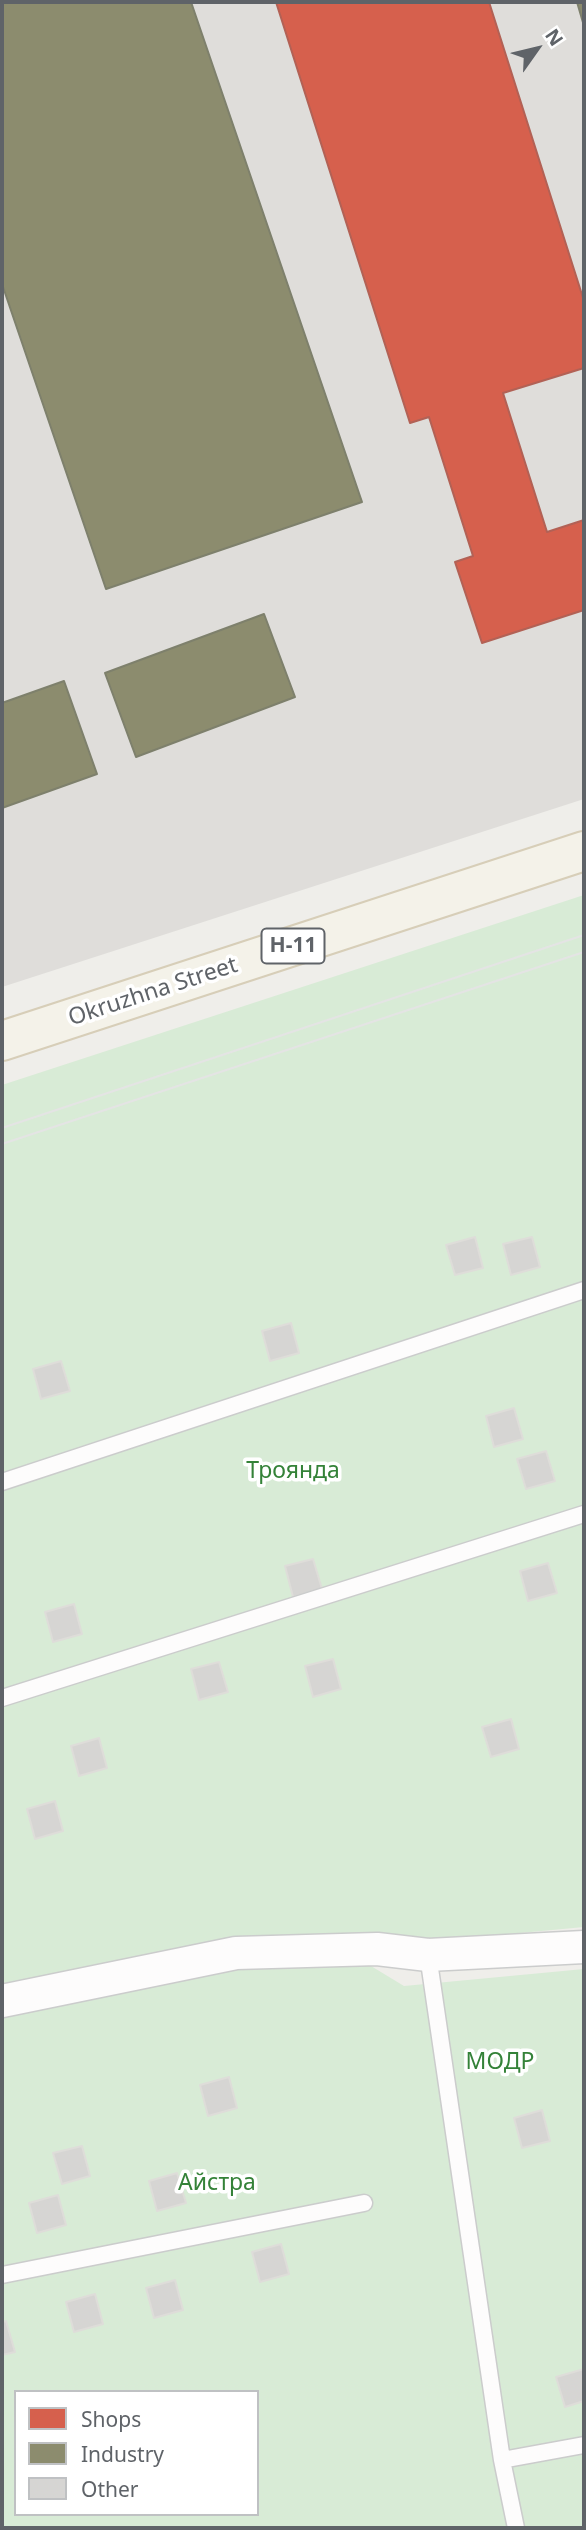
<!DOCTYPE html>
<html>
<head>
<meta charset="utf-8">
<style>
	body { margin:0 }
	#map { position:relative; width:586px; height:2530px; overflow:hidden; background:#efeeea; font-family:"Noto Sans",sans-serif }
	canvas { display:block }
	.frame { position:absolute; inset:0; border:4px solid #5f6368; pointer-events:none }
	.legend { position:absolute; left:14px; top:2390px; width:245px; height:126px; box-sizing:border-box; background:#fff; border:2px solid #bfc1c3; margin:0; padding:9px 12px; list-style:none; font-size:21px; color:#5f6368 }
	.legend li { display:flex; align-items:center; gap:14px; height:35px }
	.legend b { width:35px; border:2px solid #bfc1c3 }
	.north { position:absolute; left:502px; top:14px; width:70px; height:70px; -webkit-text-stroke:5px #fff; paint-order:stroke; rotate:56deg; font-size:19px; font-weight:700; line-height:28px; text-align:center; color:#5f6368 }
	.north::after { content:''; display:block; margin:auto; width:24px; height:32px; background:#5f6368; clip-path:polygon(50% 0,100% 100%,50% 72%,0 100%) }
</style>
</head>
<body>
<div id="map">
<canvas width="586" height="2530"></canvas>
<div class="frame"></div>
<ul class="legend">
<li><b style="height:19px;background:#d6604d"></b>Shops</li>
<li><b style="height:19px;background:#8c8c6e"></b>Industry</li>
<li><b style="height:19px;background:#d6d5d3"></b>Other</li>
</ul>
<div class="north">N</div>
</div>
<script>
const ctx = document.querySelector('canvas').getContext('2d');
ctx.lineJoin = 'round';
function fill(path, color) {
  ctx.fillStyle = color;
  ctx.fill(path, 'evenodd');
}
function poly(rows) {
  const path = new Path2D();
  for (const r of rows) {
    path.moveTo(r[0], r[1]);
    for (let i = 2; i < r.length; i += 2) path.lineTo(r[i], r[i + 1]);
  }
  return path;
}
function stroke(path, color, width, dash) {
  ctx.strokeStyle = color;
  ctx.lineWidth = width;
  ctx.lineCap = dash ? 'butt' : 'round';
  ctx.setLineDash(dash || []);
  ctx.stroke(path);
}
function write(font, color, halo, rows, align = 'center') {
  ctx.font = font + ' "Noto Sans",sans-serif';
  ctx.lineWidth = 7;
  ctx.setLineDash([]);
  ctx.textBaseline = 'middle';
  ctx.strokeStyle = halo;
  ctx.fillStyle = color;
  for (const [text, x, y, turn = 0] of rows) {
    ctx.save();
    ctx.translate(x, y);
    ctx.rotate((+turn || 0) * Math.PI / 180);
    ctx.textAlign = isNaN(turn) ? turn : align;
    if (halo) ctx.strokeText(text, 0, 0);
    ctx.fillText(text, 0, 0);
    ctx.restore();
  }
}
const industrial = poly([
	[2,2,584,2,584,799,2,987]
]);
const green = poly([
	[584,895,584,1927,435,1941,379,1934,237,1936,2,1989,2,1085],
	[366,1963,404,1986,584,1969,584,2528,2,2528,2,2016,235,1965],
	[16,2392,257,2392,257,2514,16,2514]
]);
const shops = poly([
	[276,2,489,2,584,301,584,368,503,393,547,532,584,520,584,610,482,643,455,562,473,556,429,417,410,423,276,2]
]);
const industry = poly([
	[2,2,191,2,362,502,106,589,2,284,2,2],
	[577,2,584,2,584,26,577,2],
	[264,614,295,697,136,757,105,673,264,614],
	[64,681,97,774,2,808,2,703,64,681]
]);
const building = poly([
	[475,1237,483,1268,455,1275,446,1245,475,1237],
	[532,1237,540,1267,511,1275,503,1244,532,1237],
	[291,1323,299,1353,270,1361,262,1331,291,1323],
	[61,1361,70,1391,41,1399,33,1369,61,1361],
	[514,1408,523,1439,494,1447,486,1416,514,1408],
	[546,1451,555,1481,526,1489,517,1459,546,1451],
	[313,1559,322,1589,293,1597,285,1566,313,1559],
	[548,1563,557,1593,528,1601,520,1571,548,1563],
	[74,1604,82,1634,53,1642,45,1612,74,1604],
	[333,1659,341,1689,313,1697,305,1666,333,1659],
	[219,1662,228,1692,199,1700,191,1669,219,1662],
	[511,1719,519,1749,491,1757,482,1727,511,1719],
	[99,1738,107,1768,79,1776,71,1746,99,1738],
	[55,1801,63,1831,35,1839,27,1809,55,1801],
	[229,2077,237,2108,208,2116,200,2085,229,2077],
	[542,2110,550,2141,522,2148,514,2118,542,2110],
	[82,2146,90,2176,62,2184,53,2153,82,2146],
	[177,2173,186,2203,157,2211,149,2181,177,2173],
	[58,2195,66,2225,37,2233,29,2203,58,2195],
	[281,2244,289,2274,260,2282,252,2252,281,2244],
	[175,2280,183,2310,154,2318,146,2288,175,2280],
	[95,2294,103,2324,74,2332,66,2302,95,2294],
	[6,2321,15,2352,2,2355,2,2322,6,2321],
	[584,2369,584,2401,565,2407,556,2377,584,2369]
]);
const service = poly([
	[2,1482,584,1290],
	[2,1698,584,1514],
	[428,1955,502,2460,516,2528],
	[2,2275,364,2203],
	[502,2460,584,2445]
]);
const minor = poly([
	[2,2001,236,1953,377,1949,428,1955,584,1947]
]);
const primary = poly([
	[2,1041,584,851]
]);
const tram = poly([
	[2,1128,584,935],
	[2,1144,584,952]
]);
const shields = [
	[293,946,63]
];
const shieldNames = [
	["Н-11",293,946]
];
const streetNames = [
	["Okruzhna Street",153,992,-18]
];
const parkNames = [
	["Троянда",293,1471],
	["МОДР",500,2062],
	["Айстра",217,2183]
];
fill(industrial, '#dfddda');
fill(green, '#d8ebd6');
fill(shops, '#d6604d');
stroke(shops, '#b26155', 2);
fill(industry, '#8c8c6e');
stroke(industry, '#7e806c', 2);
fill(building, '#d6d5d3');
stroke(building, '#deddd9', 2);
stroke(service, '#cbcccc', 19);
stroke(minor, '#cbcccc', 35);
stroke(primary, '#d7ceb8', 42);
stroke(service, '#fdfcfc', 16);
stroke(minor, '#fdfcfc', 32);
stroke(primary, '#f4f2e9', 38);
stroke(tram, '#e4e4e4', 2);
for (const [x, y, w] of shields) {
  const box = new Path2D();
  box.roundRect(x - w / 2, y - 17.5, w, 35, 5);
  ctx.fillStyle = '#fff';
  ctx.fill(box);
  stroke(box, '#5f6368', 2);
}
write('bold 21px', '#5f6368', null, shieldNames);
write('23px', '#5f6368', '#fff', streetNames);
write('23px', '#348238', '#fff', parkNames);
</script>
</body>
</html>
